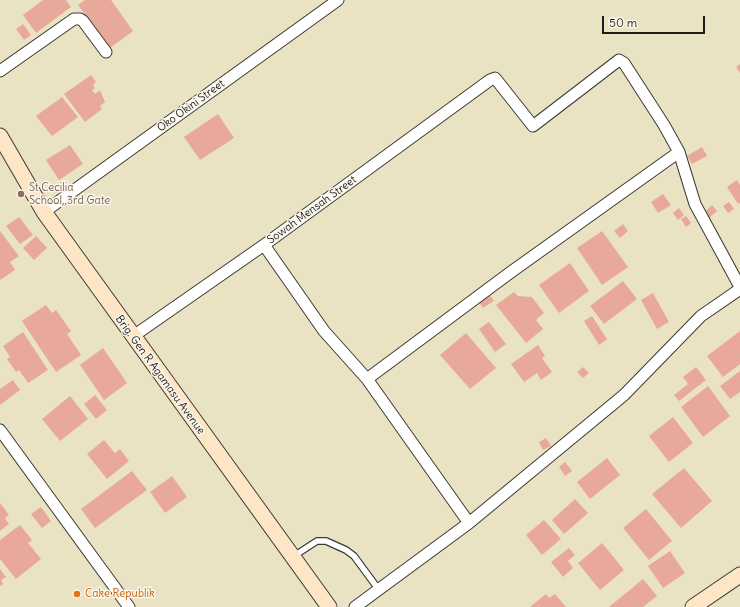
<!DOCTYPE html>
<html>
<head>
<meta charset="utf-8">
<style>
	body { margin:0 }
	#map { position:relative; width:740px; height:607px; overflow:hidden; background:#eae3c3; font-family:Delius,sans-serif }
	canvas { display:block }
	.scale { position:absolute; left:602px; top:16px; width:103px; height:18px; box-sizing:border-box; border:2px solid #1c1c1c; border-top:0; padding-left:5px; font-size:12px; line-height:14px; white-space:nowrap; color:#1c1c1c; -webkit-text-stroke:3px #fbf7ec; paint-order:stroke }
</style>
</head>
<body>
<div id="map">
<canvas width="740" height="607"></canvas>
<div class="scale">50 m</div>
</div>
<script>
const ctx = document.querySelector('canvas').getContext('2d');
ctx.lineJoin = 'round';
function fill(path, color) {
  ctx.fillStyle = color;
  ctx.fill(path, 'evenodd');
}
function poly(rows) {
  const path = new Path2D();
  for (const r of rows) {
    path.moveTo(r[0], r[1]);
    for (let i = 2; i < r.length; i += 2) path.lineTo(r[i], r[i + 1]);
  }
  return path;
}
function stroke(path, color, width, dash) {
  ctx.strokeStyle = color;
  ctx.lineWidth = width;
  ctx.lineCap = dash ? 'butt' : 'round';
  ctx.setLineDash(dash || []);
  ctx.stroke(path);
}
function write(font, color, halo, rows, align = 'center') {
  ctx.font = font + ' Delius,sans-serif';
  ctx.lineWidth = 3;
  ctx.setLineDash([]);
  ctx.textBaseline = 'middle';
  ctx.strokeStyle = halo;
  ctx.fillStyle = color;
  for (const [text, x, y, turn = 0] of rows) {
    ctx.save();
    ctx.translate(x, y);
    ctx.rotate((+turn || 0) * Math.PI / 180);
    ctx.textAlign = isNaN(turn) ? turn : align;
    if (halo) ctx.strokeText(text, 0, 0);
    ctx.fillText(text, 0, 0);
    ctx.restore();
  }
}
const building = poly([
	[43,0,66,0,71,7,36,33,23,15],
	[85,0,111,0,133,31,110,48,78,5],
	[23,24,31,35,24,40,16,29],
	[740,64,740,73,736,67],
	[91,75,96,82,93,85,95,88,92,90,95,94,100,90,105,102,100,106,102,109,85,122,64,94],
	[62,97,78,117,52,136,36,116],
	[218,114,234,138,200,160,184,137],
	[70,145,83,164,59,180,46,160],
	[702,147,707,156,692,164,687,156],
	[737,180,740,185,740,203,738,204,727,187],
	[663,194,671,205,658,213,651,202],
	[729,202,734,209,728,213,723,206],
	[712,205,717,211,709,218,704,213],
	[679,208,684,215,678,220,673,213],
	[686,216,691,223,686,227,681,219],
	[19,217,33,235,20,244,6,226],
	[623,224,628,231,620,238,614,231],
	[0,231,19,256,10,262,15,270,0,280],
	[602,231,628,267,602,285,577,248],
	[36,236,47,248,34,260,23,248],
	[570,263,589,291,559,313,539,285],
	[623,281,637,299,604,324,590,306],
	[514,292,518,296,532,297,544,313,536,320,543,329,526,343,496,305],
	[653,293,669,322,657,329,641,300],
	[489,294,494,301,483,308,478,301],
	[46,305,52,313,56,310,71,331,67,334,81,355,56,372,22,321],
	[592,316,607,339,599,345,584,321],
	[489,322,506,344,495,352,479,329],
	[740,331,740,364,723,377,707,356],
	[23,332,48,370,28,383,19,370,16,372,7,359,10,357,3,346],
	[466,333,496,368,470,389,440,355],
	[538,345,545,356,542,358,552,372,541,380,537,373,524,382,511,364],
	[103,348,127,383,104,400,80,365],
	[583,367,589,373,583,378,577,372],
	[696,367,706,380,679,401,674,395,688,384,683,377],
	[740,371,740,392,730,399,720,386],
	[13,380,20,390,0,405,0,389],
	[708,386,730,416,703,437,681,407],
	[95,395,107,410,96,419,84,404],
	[70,396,88,419,60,441,42,419],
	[673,417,693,443,669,462,649,436],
	[546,438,551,446,543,450,539,442],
	[104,440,115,453,120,449,129,461,107,479,87,454],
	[607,458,620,475,590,499,577,482],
	[565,462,572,471,565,476,559,467],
	[684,468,712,501,681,528,652,494],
	[132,471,147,490,95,528,81,509],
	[172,476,187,497,165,513,150,492],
	[575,499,588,513,564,534,552,520],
	[0,503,9,515,5,518,9,524,0,531],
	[41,507,51,521,42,528,31,514],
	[646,509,672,541,649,560,623,528],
	[544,520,561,539,542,555,526,535],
	[20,525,32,540,28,543,41,559,16,579,0,559,0,540],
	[602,543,624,570,600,590,578,563],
	[569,548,575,555,568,561,573,568,563,577,551,562],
	[670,551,685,573,663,588,648,566],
	[0,569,6,577,1,580,3,584,0,586],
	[643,579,657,596,643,607,609,607],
	[546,594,549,598,555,594,566,607,530,607]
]);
const lane = poly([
	[294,556,317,541,326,541,346,550,354,556,379,590]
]);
const street = poly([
	[0,71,74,19,80,19,83,21,106,52],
	[44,212,338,0],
	[264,245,324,331,367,379,469,523],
	[132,337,264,245,490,80,495,78,533,126,619,60,624,63,664,125,679,152,695,204,740,287],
	[367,379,511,272,679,152],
	[0,430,129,607],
	[355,607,469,523,624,395,701,316,740,289]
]);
const secondary = poly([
	[0,136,44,212,329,607],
	[693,607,740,575]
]);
const markers = [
	[21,194,4,"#8d6e63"],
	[77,594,4,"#e8710a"]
];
const streetNames = [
	["Oko Okini Street",191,106,-36],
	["Sowah Mensah Street",312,210,-36],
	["Brig. Gen R Agamasu Avenue",160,375,54]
];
const educationNames = [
	["St Cecilia",29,188],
	["School, 3rd Gate",29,201]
];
const foodNames = [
	["Cake Republik",85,594]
];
fill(building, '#e8a99a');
stroke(lane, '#3b3a35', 8);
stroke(street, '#3b3a35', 13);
stroke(secondary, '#3b3a35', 17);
stroke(lane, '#fff', 5.5);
stroke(street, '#fff', 11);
stroke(secondary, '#fee5c5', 15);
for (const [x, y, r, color] of markers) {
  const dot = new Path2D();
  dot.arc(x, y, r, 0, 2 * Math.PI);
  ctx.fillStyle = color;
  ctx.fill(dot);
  stroke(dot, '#fbf7ec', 1.5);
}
write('11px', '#1c1c1c', '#fbf7ec', streetNames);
write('11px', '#785e54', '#fbf7ec', educationNames, 'left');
write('11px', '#c56008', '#fbf7ec', foodNames, 'left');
</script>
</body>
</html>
